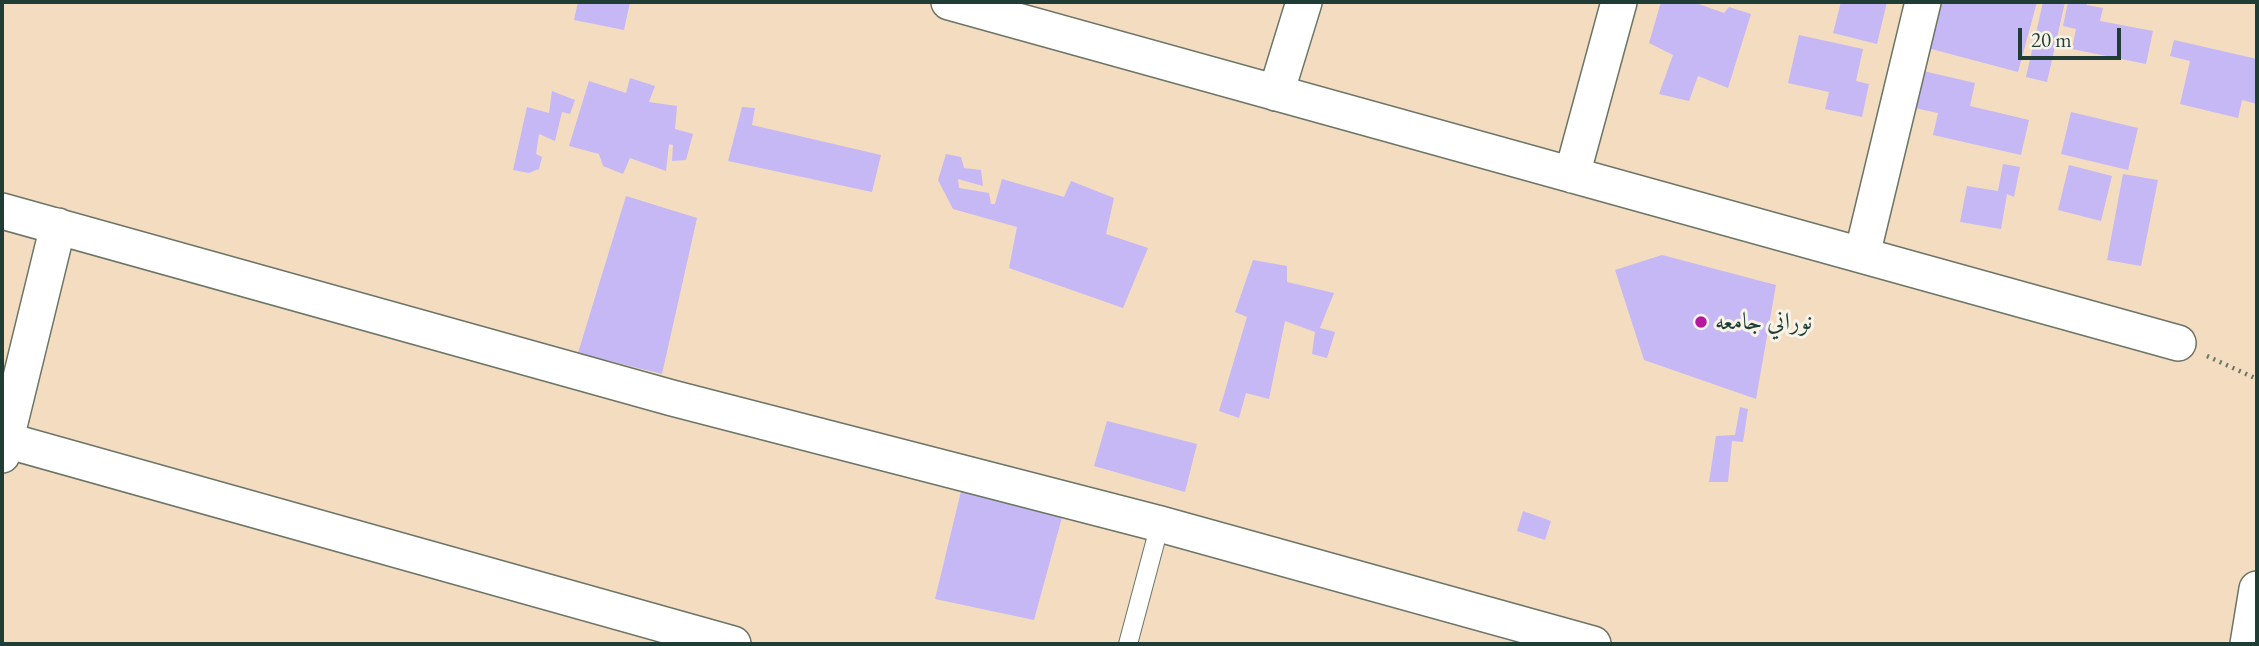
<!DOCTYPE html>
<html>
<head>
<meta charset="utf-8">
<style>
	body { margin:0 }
	#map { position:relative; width:2259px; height:646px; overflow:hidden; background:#f4dcc1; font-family:"EB Garamond",serif }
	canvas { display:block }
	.frame { position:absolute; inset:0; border:4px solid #1f3d34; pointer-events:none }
	.scale { position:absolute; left:2018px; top:28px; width:103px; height:32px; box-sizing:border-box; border:4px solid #1f3d34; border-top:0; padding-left:9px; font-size:21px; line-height:24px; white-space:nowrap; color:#1f3d34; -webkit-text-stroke:5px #f7f3e8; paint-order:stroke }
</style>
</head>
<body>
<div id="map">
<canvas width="2259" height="646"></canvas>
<div class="frame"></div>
<div class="scale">20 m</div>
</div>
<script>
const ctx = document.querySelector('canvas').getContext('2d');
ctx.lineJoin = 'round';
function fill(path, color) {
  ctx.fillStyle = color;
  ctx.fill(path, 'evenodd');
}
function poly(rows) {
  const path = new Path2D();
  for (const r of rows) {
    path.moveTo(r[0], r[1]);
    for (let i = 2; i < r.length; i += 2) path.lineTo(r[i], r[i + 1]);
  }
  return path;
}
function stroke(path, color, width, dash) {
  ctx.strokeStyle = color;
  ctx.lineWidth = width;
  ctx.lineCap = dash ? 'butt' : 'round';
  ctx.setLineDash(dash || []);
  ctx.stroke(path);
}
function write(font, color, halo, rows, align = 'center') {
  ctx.font = font + ' "EB Garamond",Amiri,serif';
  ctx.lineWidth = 6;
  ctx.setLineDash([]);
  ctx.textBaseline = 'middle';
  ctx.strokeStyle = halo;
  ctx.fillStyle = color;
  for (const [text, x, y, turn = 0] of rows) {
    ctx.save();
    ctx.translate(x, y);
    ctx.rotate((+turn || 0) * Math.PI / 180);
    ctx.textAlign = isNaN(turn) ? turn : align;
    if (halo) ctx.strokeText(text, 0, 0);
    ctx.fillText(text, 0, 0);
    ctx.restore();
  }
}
const building = poly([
	[578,2,630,2,624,30,574,20],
	[1661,2,1693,2,1724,13,1729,7,1751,14,1728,88,1698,76,1689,101,1659,94,1673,55,1649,43],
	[1841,2,1887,2,1877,44,1833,33],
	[1933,2,2037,2,2018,72,1920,46],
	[2043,2,2065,2,2047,82,2026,77],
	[2068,2,2087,2,2087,5,2103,8,2100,21,2153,31,2146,64,2072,49,2076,29,2063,26],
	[1799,35,1863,49,1856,81,1869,84,1862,117,1825,109,1829,92,1788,83],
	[2174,40,2257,59,2257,104,2242,100,2238,118,2180,104,2190,61,2170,56],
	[1919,70,1975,83,1970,106,2029,120,2021,155,1933,135,1938,113,1910,107],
	[630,78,655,86,649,102,677,106,675,129,693,134,686,160,672,161,673,145,669,144,666,171,630,158,623,174,603,166,599,154,569,146,589,81,626,93],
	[552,91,575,100,570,114,562,112,555,141,539,134,536,154,542,157,539,169,529,173,513,170,527,107,549,113],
	[742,107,755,108,752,125,881,155,872,192,728,161],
	[2071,112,2138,128,2128,170,2061,154],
	[946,154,961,157,964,168,981,170,983,186,958,179,959,188,989,193,991,204,995,204,1002,179,1064,197,1071,181,1114,198,1106,234,1148,248,1123,308,1009,268,1017,227,953,209,938,180],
	[2003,164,2020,167,2014,197,2007,194,2001,229,1960,222,1967,186,1998,191],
	[2069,165,2112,176,2101,221,2058,210],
	[2123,174,2158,180,2141,266,2107,260],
	[626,196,697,218,662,374,578,353],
	[1662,255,1776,285,1756,399,1644,360,1615,270],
	[1253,260,1287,266,1287,282,1334,293,1320,328,1335,332,1327,358,1312,354,1315,332,1285,321,1269,399,1246,393,1239,418,1219,411,1247,317,1235,312],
	[1740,407,1748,409,1743,442,1732,441,1728,482,1709,482,1716,436,1735,435],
	[1107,421,1197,444,1185,492,1094,466],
	[963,483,1064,510,1034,620,935,599],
	[1523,511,1551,521,1545,540,1517,531]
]);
const path = poly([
	[2207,356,2257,379]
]);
const lane = poly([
	[1128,644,1160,524]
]);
const street = poly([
	[949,2,2178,343],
	[1276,93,1304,2],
	[1572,175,1619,2],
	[2,211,672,398,1160,524,1593,644],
	[1862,255,1923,2],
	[2,439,733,644],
	[2,455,58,226],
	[2248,644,2257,589]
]);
const markers = [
	[1701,322,7,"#b5179e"]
];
const poiNames = [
	["نوراني جامعه",1715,322]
];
fill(building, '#c5b8f4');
stroke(lane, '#6a7565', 20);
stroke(street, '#6a7565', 38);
stroke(path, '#6a7565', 4.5, [2, 5]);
stroke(lane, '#fff', 18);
stroke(street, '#fff', 35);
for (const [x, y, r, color] of markers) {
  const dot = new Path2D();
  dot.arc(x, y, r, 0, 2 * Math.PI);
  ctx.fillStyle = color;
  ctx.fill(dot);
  stroke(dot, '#f7f3e8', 2.5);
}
write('24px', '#1f3d34', '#f7f3e8', poiNames, 'left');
</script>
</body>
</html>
